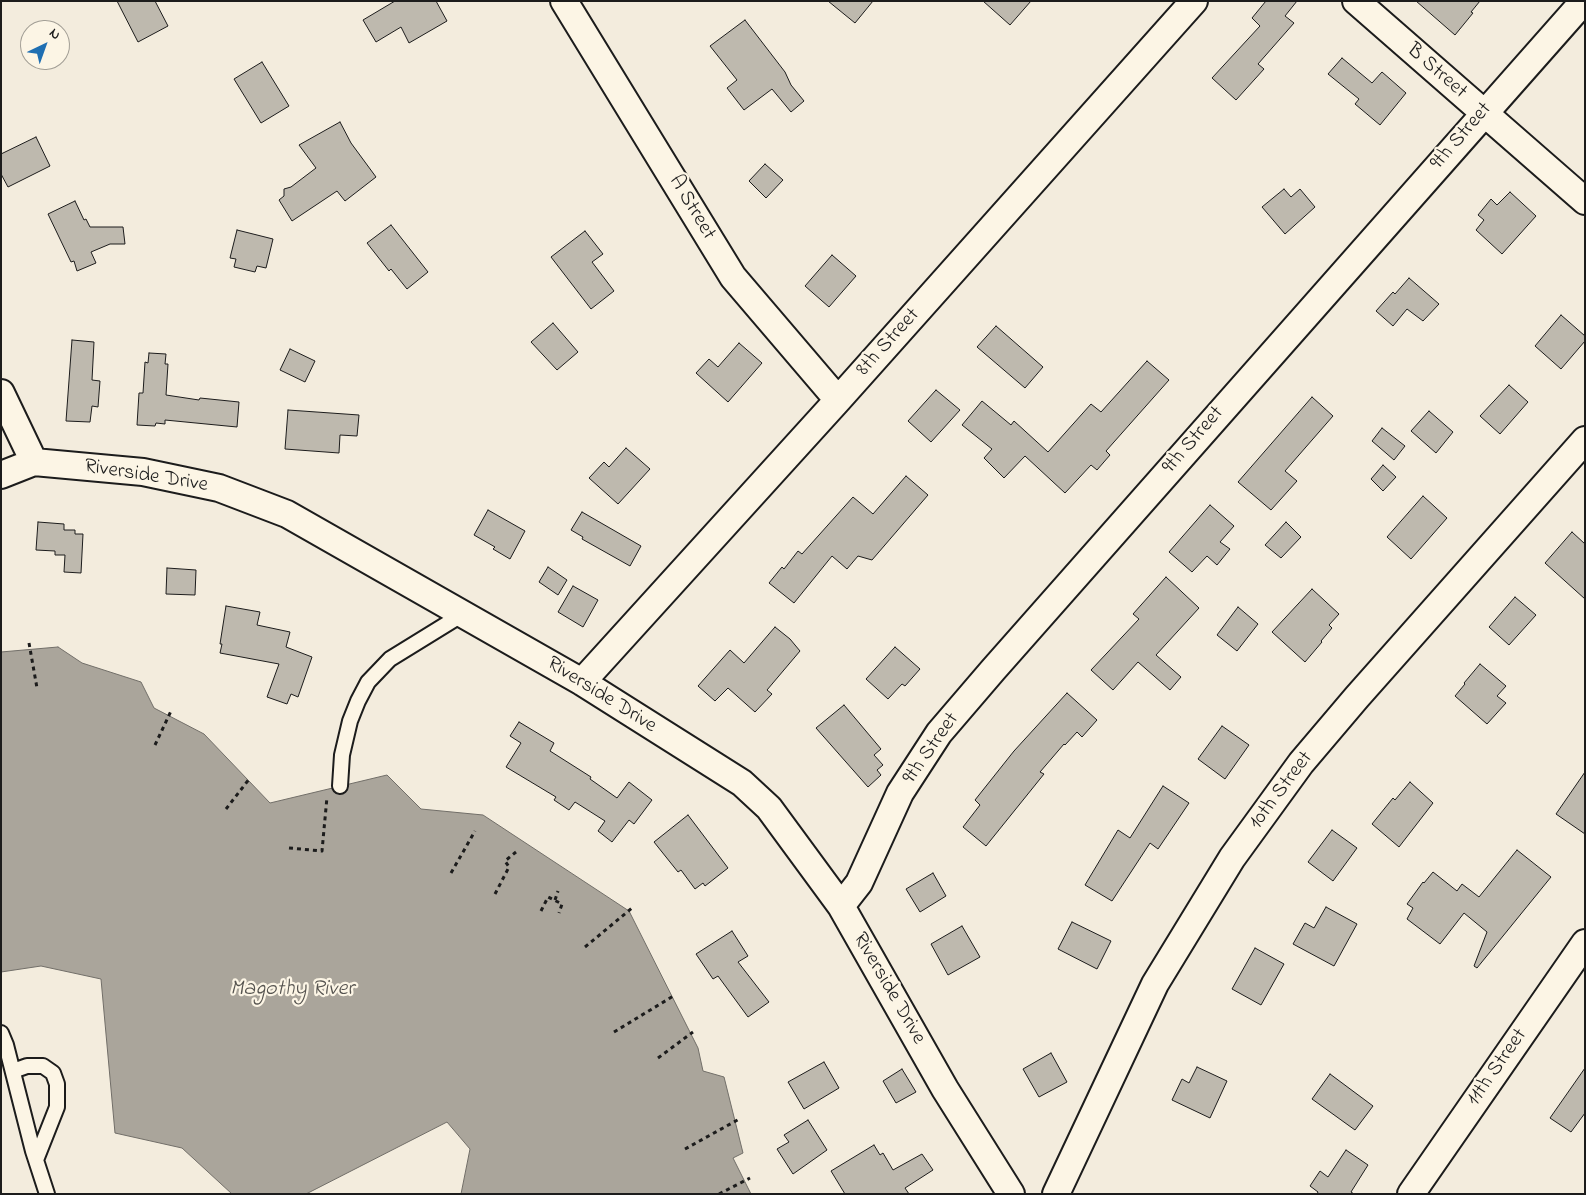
<!DOCTYPE html>
<html>
<head>
<meta charset="utf-8">
<style>
	body { margin:0 }
	#map { position:relative; width:1586px; height:1195px; overflow:hidden; background:#f3ecdd; font-family:"Indie Flower",sans-serif }
	canvas { display:block }
	.frame { position:absolute; inset:0; border:2px solid #1c1c1c; pointer-events:none }
	.north { position:absolute; left:20px; top:20px; width:50px; height:50px; box-sizing:border-box; background:#fcf5e5; border:1px solid #a29e95; border-radius:50%; rotate:42deg; font-size:14px; font-weight:700; line-height:20px; text-align:center; color:#1c1c1c }
	.north::after { content:''; display:block; margin:auto; width:18px; height:22px; background:#1f6fb2; clip-path:polygon(50% 0,100% 100%,50% 72%,0 100%) }
</style>
</head>
<body>
<div id="map">
<canvas width="1586" height="1195"></canvas>
<div class="frame"></div>
<div class="north">N</div>
</div>
<script>
const ctx = document.querySelector('canvas').getContext('2d');
ctx.lineJoin = 'round';
function fill(path, color) {
  ctx.fillStyle = color;
  ctx.fill(path, 'evenodd');
}
function poly(rows) {
  const path = new Path2D();
  for (const r of rows) {
    path.moveTo(r[0], r[1]);
    for (let i = 2; i < r.length; i += 2) path.lineTo(r[i], r[i + 1]);
  }
  return path;
}
function stroke(path, color, width, dash) {
  ctx.strokeStyle = color;
  ctx.lineWidth = width;
  ctx.lineCap = dash ? 'butt' : 'round';
  ctx.setLineDash(dash || []);
  ctx.stroke(path);
}
function write(font, color, halo, rows, align = 'center') {
  ctx.font = font + ' "Indie Flower",sans-serif';
  ctx.lineWidth = 4.5;
  ctx.setLineDash([]);
  ctx.textBaseline = 'middle';
  ctx.strokeStyle = halo;
  ctx.fillStyle = color;
  for (const [text, x, y, turn = 0] of rows) {
    ctx.save();
    ctx.translate(x, y);
    ctx.rotate((+turn || 0) * Math.PI / 180);
    ctx.textAlign = isNaN(turn) ? turn : align;
    if (halo) ctx.strokeText(text, 0, 0);
    ctx.fillText(text, 0, 0);
    ctx.restore();
  }
}
const water = poly([
	[58,647,82,663,141,682,154,708,204,734,270,803,387,775,421,809,483,815,629,911,698,1048,703,1071,724,1077,743,1153,733,1158,751,1194,461,1194,470,1149,447,1122,306,1194,232,1194,182,1148,115,1133,101,979,41,966,1,972,1,652,58,647]
]);
const building = poly([
	[117,1,155,1,168,26,138,42,117,1],
	[395,1,436,1,447,21,409,43,401,27,376,42,363,20,395,1],
	[828,1,873,1,855,23,828,1],
	[983,1,1031,1,1010,25,983,1],
	[1266,1,1297,1,1285,16,1294,23,1258,64,1264,69,1236,100,1212,78,1260,26,1252,18,1266,1],
	[1416,1,1480,1,1471,12,1473,13,1455,35,1416,1],
	[745,20,785,72,791,85,804,101,791,112,772,89,744,110,727,88,737,80,710,46,745,20],
	[1342,58,1372,83,1382,72,1406,93,1380,125,1355,104,1359,99,1328,74,1342,58],
	[262,62,289,106,261,123,234,79,262,62],
	[340,122,351,143,376,177,345,201,337,191,292,221,279,200,284,196,284,189,291,187,316,168,299,145,340,122],
	[36,137,50,166,8,187,1,174,1,154,36,137],
	[765,164,783,180,766,198,749,181,765,164],
	[1284,189,1291,197,1300,189,1315,207,1285,234,1262,207,1284,189],
	[1510,192,1536,216,1502,254,1476,230,1484,220,1478,215,1491,199,1497,205,1510,192],
	[75,201,84,220,86,219,90,227,123,227,125,244,110,244,91,252,96,263,77,271,74,261,71,262,48,214,75,201],
	[391,225,428,272,407,289,391,269,389,271,367,243,391,225],
	[237,230,273,239,266,268,257,266,255,272,234,267,236,259,230,258,237,230],
	[585,231,603,254,592,262,614,291,591,309,551,257,585,231],
	[832,255,856,276,829,307,805,286,832,255],
	[1409,278,1439,304,1423,321,1407,309,1393,326,1376,311,1393,292,1395,294,1409,278],
	[1561,315,1585,336,1585,341,1561,369,1535,346,1561,315],
	[553,323,578,352,557,370,531,342,553,323],
	[996,326,1043,367,1025,388,977,347,996,326],
	[72,340,94,342,92,380,100,381,98,407,92,406,90,422,66,421,72,340],
	[739,343,762,363,728,402,696,373,709,359,718,367,739,343],
	[290,349,315,361,305,382,280,370,290,349],
	[149,353,166,354,165,364,168,364,166,395,199,400,200,398,239,402,237,427,165,420,165,424,156,423,155,426,137,425,139,393,143,393,145,362,148,363,149,353],
	[1147,361,1169,380,1106,451,1110,455,1097,470,1091,465,1065,493,1025,456,1004,478,984,458,992,449,962,425,982,401,1011,425,1014,421,1048,452,1091,404,1101,412,1147,361],
	[1509,385,1528,402,1500,434,1480,416,1509,385],
	[936,390,960,410,931,442,908,421,936,390],
	[1312,397,1333,416,1285,471,1297,481,1271,510,1238,482,1312,397],
	[288,410,359,415,357,436,340,435,339,453,285,449,288,410],
	[1429,411,1453,432,1436,453,1411,431,1429,411],
	[1382,428,1405,446,1394,460,1372,441,1382,428],
	[626,448,650,469,618,504,589,478,604,462,609,467,626,448],
	[1383,465,1396,477,1383,491,1371,479,1383,465],
	[906,476,928,495,872,560,858,556,847,569,832,556,794,603,769,583,782,567,784,569,798,551,802,554,853,497,873,514,906,476],
	[1423,496,1447,518,1411,559,1387,537,1423,496],
	[1210,505,1234,526,1220,542,1230,549,1217,565,1207,556,1192,572,1169,552,1210,505],
	[488,510,525,531,510,559,493,549,495,547,474,535,488,510],
	[582,512,641,546,630,566,582,539,583,537,571,530,582,512],
	[38,522,64,524,64,530,75,530,75,534,83,534,81,573,64,572,65,555,55,555,55,551,36,550,38,522],
	[1286,522,1301,537,1281,558,1265,545,1286,522],
	[1572,532,1585,544,1585,599,1545,563,1572,532],
	[548,567,567,580,558,595,539,582,548,567],
	[167,568,196,570,195,595,166,594,167,568],
	[1166,577,1199,608,1156,655,1181,677,1170,690,1138,662,1113,690,1091,670,1139,619,1133,614,1166,577],
	[573,586,598,600,583,627,558,612,573,586],
	[1312,589,1339,614,1329,625,1332,628,1321,641,1322,642,1305,662,1272,632,1312,589],
	[1515,597,1536,615,1509,645,1489,627,1515,597],
	[226,606,260,612,257,625,290,632,286,647,312,657,298,697,291,694,287,704,267,697,279,664,220,653,222,644,220,644,226,606],
	[1238,607,1258,624,1237,651,1217,635,1238,607],
	[775,627,790,639,800,651,767,690,772,694,755,712,728,688,715,701,698,686,730,650,744,663,775,627],
	[895,647,920,669,905,686,902,684,888,699,866,679,895,647],
	[1480,664,1506,686,1497,696,1506,703,1487,724,1455,696,1465,684,1464,683,1480,664],
	[1067,693,1097,720,1082,737,1077,732,1065,745,1064,744,1040,772,1044,774,986,846,963,827,980,805,975,800,1014,751,1067,693],
	[844,705,881,749,874,755,883,765,877,770,881,775,868,787,816,728,844,705],
	[519,722,554,743,550,751,591,777,590,779,617,798,629,782,652,800,634,824,629,820,612,842,598,831,605,821,575,802,569,810,554,800,556,797,506,767,521,743,510,736,519,722],
	[1222,726,1249,745,1225,779,1198,759,1222,726],
	[1585,772,1585,834,1556,814,1585,772],
	[1410,782,1433,803,1399,847,1372,824,1393,798,1395,800,1410,782],
	[1163,786,1189,803,1158,849,1150,843,1112,901,1085,885,1118,830,1130,838,1163,786],
	[688,815,728,868,705,886,703,883,695,889,681,870,678,872,654,842,688,815],
	[1332,830,1357,848,1333,881,1308,862,1332,830],
	[1517,850,1551,877,1477,968,1474,966,1487,932,1464,913,1440,944,1407,919,1413,908,1407,904,1423,882,1424,883,1433,872,1457,891,1462,884,1479,897,1517,850],
	[933,873,946,896,920,912,906,889,933,873],
	[1326,907,1357,924,1334,966,1293,944,1305,923,1314,928,1326,907],
	[1072,922,1111,941,1097,969,1058,949,1072,922],
	[962,926,980,957,948,975,931,944,962,926],
	[732,931,748,956,738,962,769,1002,748,1017,718,976,713,979,696,954,732,931],
	[1255,948,1284,964,1261,1005,1232,989,1255,948],
	[1051,1053,1067,1082,1039,1097,1023,1069,1051,1053],
	[824,1062,839,1088,804,1109,788,1082,824,1062],
	[1197,1067,1227,1081,1210,1118,1172,1100,1182,1079,1189,1083,1197,1067],
	[1585,1068,1585,1113,1571,1132,1550,1118,1585,1068],
	[902,1069,916,1092,896,1103,883,1081,902,1069],
	[1330,1074,1373,1106,1355,1130,1312,1099,1330,1074],
	[808,1120,827,1150,793,1174,777,1149,789,1142,784,1135,808,1120],
	[874,1145,880,1155,883,1153,893,1170,922,1154,933,1170,905,1188,909,1194,845,1194,831,1171,874,1145],
	[1346,1150,1368,1165,1351,1192,1354,1194,1317,1194,1318,1192,1310,1186,1320,1171,1328,1177,1346,1150]
]);
const path = poly([
	[29,643,37,688],
	[155,745,171,711],
	[226,809,250,778],
	[289,848,322,851,327,797],
	[451,873,475,831],
	[495,894,509,867,505,861,516,852],
	[555,900,558,891],
	[541,911,548,897,562,904,559,913],
	[585,947,632,908],
	[614,1032,675,995],
	[658,1058,693,1032],
	[685,1149,741,1118],
	[719,1194,750,1178]
]);
const service = poly([
	[340,786,342,755,350,721,358,701,368,682,390,659,463,614],
	[1,1033,6,1045,33,1151,47,1194],
	[13,1071,27,1066,43,1066,53,1073,57,1084,57,1107,36,1160]
]);
const minor = poly([
	[564,1,733,277,838,400],
	[1356,1,1585,201],
	[1,393,34,462],
	[1,475,34,462,143,472,219,488,287,514,582,682,742,783,769,808,841,906,945,1089,1011,1194],
	[582,682,838,400,1194,1],
	[841,906,859,883,900,793,939,733,993,670,1584,1],
	[1056,1194,1155,984,1232,858,1301,763,1357,697,1585,440],
	[1411,1194,1585,943]
]);
const streetNames = [
	["B Street",1436,72,41],
	["9th Street",1462,137,-49],
	["A Street",691,208,59],
	["8th Street",889,343,-48],
	["9th Street",1194,441,-49],
	["Riverside Drive",146,477,9],
	["Riverside Drive",601,696,32],
	["9th Street",932,749,-55],
	["10th Street",1282,791,-53],
	["Riverside Drive",888,989,60],
	["11th Street",1498,1068,-55]
];
const waterNames = [
	["Magothy River",292,990]
];
fill(water, '#aaa59b');
stroke(water, '#716e68', 1);
fill(building, '#beb9ae');
stroke(building, '#1c1c1c', 1);
stroke(service, '#1c1c1c', 18);
stroke(minor, '#1c1c1c', 30);
stroke(path, '#1c1c1c', 3, [4, 4]);
stroke(service, '#fcf5e5', 14);
stroke(minor, '#fcf5e5', 26);
write('21px', '#1c1c1c', '#fcf5e5', streetNames);
write('italic 22px', '#55534f', '#fcf5e5', waterNames);
</script>
</body>
</html>
